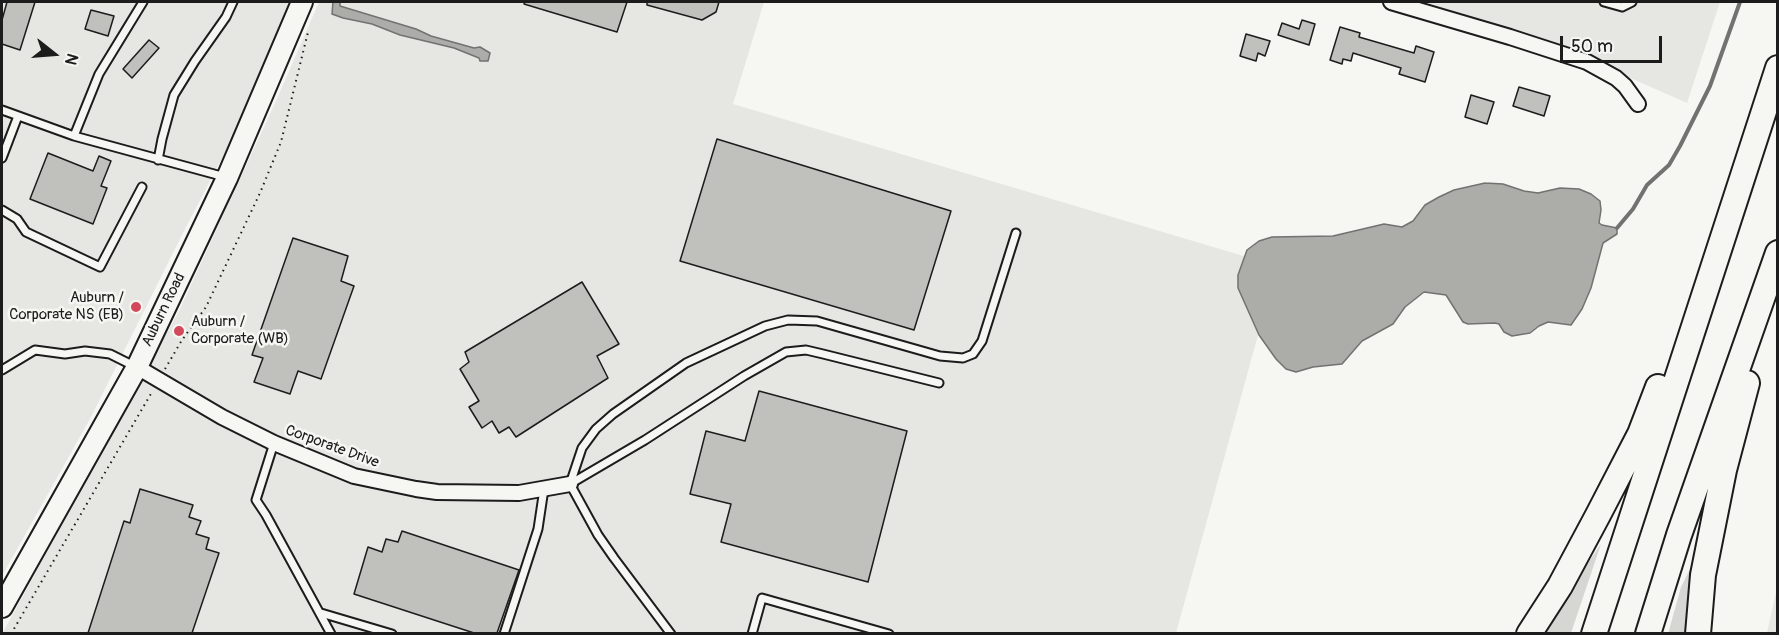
<!DOCTYPE html>
<html>
<head>
<meta charset="utf-8">
<style>
	body { margin:0 }
	#map { position:relative; width:1779px; height:635px; overflow:hidden; background:#f6f6f2; font-family:Pangolin,sans-serif }
	canvas { display:block }
	.frame { position:absolute; inset:0; border:3px solid #1c1c1c; pointer-events:none }
	.north { position:absolute; left:24px; top:24px; width:60px; height:60px; -webkit-text-stroke:4px #f6f6f2; paint-order:stroke; rotate:107deg; font-size:16px; font-weight:700; line-height:24px; text-align:center; color:#1c1c1c }
	.north::after { content:''; display:block; margin:auto; width:21px; height:27px; background:#1c1c1c; clip-path:polygon(50% 0,100% 100%,50% 72%,0 100%) }
	.scale { position:absolute; left:1560px; top:36px; width:102px; height:27px; box-sizing:border-box; border:3px solid #1c1c1c; border-top:0; padding-left:8px; font-size:18px; line-height:21px; white-space:nowrap; color:#1c1c1c; -webkit-text-stroke:4px #f6f6f2; paint-order:stroke }
</style>
</head>
<body>
<div id="map">
<canvas width="1779" height="635"></canvas>
<div class="frame"></div>
<div class="north">N</div>
<div class="scale">50 m</div>
</div>
<script>
const ctx = document.querySelector('canvas').getContext('2d');
ctx.lineJoin = 'round';
function fill(path, color) {
  ctx.fillStyle = color;
  ctx.fill(path, 'evenodd');
}
function poly(rows) {
  const path = new Path2D();
  for (const r of rows) {
    path.moveTo(r[0], r[1]);
    for (let i = 2; i < r.length; i += 2) path.lineTo(r[i], r[i + 1]);
  }
  return path;
}
function stroke(path, color, width, dash) {
  ctx.strokeStyle = color;
  ctx.lineWidth = width;
  ctx.lineCap = dash ? 'butt' : 'round';
  ctx.setLineDash(dash || []);
  ctx.stroke(path);
}
function write(font, color, halo, rows, align = 'center') {
  ctx.font = font + ' Pangolin,sans-serif';
  ctx.lineWidth = 5;
  ctx.setLineDash([]);
  ctx.textBaseline = 'middle';
  ctx.strokeStyle = halo;
  ctx.fillStyle = color;
  for (const [text, x, y, turn = 0] of rows) {
    ctx.save();
    ctx.translate(x, y);
    ctx.rotate((+turn || 0) * Math.PI / 180);
    ctx.textAlign = isNaN(turn) ? turn : align;
    if (halo) ctx.strokeText(text, 0, 0);
    ctx.fillText(text, 0, 0);
    ctx.restore();
  }
}
const built = poly([
	[2,2,290,2,242,120,186,227,91,417,2,576],
	[319,2,764,2,733,104,1277,266,1176,633,2,634,179,311,276,101],
	[1408,2,1720,2,1687,103,1574,53],
	[1777,588,1777,633,1767,633]
]);
const green = poly([
	[1601,544,1571,633,1544,634,1586,566],
	[1693,563,1691,633,1668,634,1681,587]
]);
const water = poly([
	[333,2,340,2,340,6,416,29,431,36,474,48,480,47,490,53,488,61,480,61,479,58,454,48,400,35,372,24,343,18,332,14,333,2],
	[1485,183,1503,184,1524,191,1538,193,1560,188,1579,189,1591,194,1600,201,1601,210,1599,223,1602,225,1617,228,1617,234,1603,243,1591,288,1582,309,1571,325,1548,322,1539,326,1530,333,1512,336,1504,332,1499,324,1495,323,1468,324,1463,322,1446,295,1424,292,1405,307,1393,324,1362,341,1342,364,1313,367,1296,372,1286,369,1276,359,1259,335,1238,288,1238,275,1247,250,1259,241,1272,237,1333,236,1384,224,1402,227,1413,221,1425,205,1439,197,1454,190,1485,183]
]);
const stream = poly([
	[1617,228,1633,209,1647,185,1669,165,1680,146,1710,86,1740,2]
]);
const building = poly([
	[7,2,35,2,20,50,2,44,2,20,7,2],
	[525,2,627,2,617,32,524,4,525,2],
	[647,2,719,2,716,12,702,20,647,5,647,2],
	[91,10,114,16,108,36,85,29,91,10],
	[1302,20,1315,24,1309,45,1278,35,1282,23,1299,29,1302,20],
	[1340,27,1360,33,1359,37,1414,53,1416,46,1434,52,1425,82,1399,74,1401,68,1353,53,1351,61,1343,59,1342,64,1330,60,1340,27],
	[1246,34,1270,41,1265,56,1258,53,1256,61,1240,56,1246,34],
	[149,40,159,48,132,78,123,69,149,40],
	[1519,87,1550,96,1544,116,1513,106,1519,87],
	[1471,95,1494,102,1487,124,1465,117,1471,95],
	[717,139,951,211,914,330,680,261,717,139],
	[48,153,93,171,99,156,111,161,101,186,107,188,93,224,30,199,48,153],
	[293,238,348,256,341,281,354,286,321,379,298,371,290,394,254,382,263,358,252,355,293,238],
	[582,282,619,344,597,356,608,378,516,437,509,427,499,433,492,421,482,428,469,407,479,401,460,369,469,362,465,352,582,282],
	[759,391,907,431,868,582,721,542,731,504,690,494,706,431,745,441,759,391],
	[140,489,193,505,189,517,201,521,196,534,209,538,206,549,219,553,192,633,88,633,124,521,130,523,140,489],
	[402,531,519,570,497,633,474,633,354,594,368,547,382,552,386,539,398,542,402,531]
]);
const path = poly([
	[165,369,182,340,206,307,260,193,281,142,308,32],
	[11,634,152,392]
]);
const lane = poly([
	[1604,2,1622,7,1632,2],
	[2,110,74,136,225,177],
	[74,136,99,74,143,2],
	[2,158,18,116],
	[158,160,162,139,174,95,195,61,226,17,233,2],
	[2,210,17,219,26,232,100,267,142,187],
	[2,370,35,350,65,354,85,351,110,354,134,366],
	[274,443,256,500,266,515,331,634],
	[570,484,645,440,744,376,786,352,806,350,823,354,939,383],
	[321,613,392,634],
	[504,634,538,529,544,489],
	[671,634,614,558,598,535,570,484,582,448,596,429,613,414,686,363,765,326,788,320,817,321,940,356,963,358,973,354,982,341,1016,233],
	[752,634,762,598,889,634]
]);
const street = poly([
	[1391,2,1510,37,1587,62,1616,78,1625,86,1638,104],
	[137,367,222,417,274,443,354,476,416,489,437,492,519,493,570,484]
]);
const secondary = poly([
	[2,607,137,367,227,178,302,2]
]);
const highway = poly([
	[1529,634,1560,586,1598,515,1640,434,1658,387],
	[1594,634,1778,68],
	[1648,634,1679,535,1778,253],
	[1698,634,1703,575,1724,470,1747,383]
]);
const markers = [
	[136,307,6,"#d1495b"],
	[179,331,6,"#d1495b"]
];
const poiNames = [
	["Auburn /",124,298],
	["Corporate NS (EB)",124,315],
	["Auburn /",191,322,"left"],
	["Corporate (WB)",191,339,"left"]
];
const streetNames = [
	["Auburn Road",164,310,-64],
	["Corporate Drive",332,447,20]
];
fill(built, '#e6e6e2');
fill(green, '#d6d6d2');
fill(water, '#acaca9');
stroke(water, '#727271', 1.5);
stroke(stream, '#727271', 4);
fill(building, '#c0c0bd');
stroke(building, '#1c1c1c', 1.5);
stroke(lane, '#1c1c1c', 11);
stroke(street, '#1c1c1c', 18);
stroke(secondary, '#1c1c1c', 24);
stroke(highway, '#1c1c1c', 28);
stroke(path, '#1c1c1c', 2, [1.5, 4.5]);
stroke(lane, '#f6f6f2', 7);
stroke(street, '#f6f6f2', 14);
stroke(secondary, '#f6f6f2', 20);
stroke(highway, '#f6f6f2', 24);
for (const [x, y, r, color] of markers) {
  const dot = new Path2D();
  dot.arc(x, y, r, 0, 2 * Math.PI);
  ctx.fillStyle = color;
  ctx.fill(dot);
  stroke(dot, '#f6f6f2', 2);
}
write('15px', '#1c1c1c', '#f6f6f2', poiNames, 'right');
write('15px', '#1c1c1c', '#f6f6f2', streetNames);
</script>
</body>
</html>
